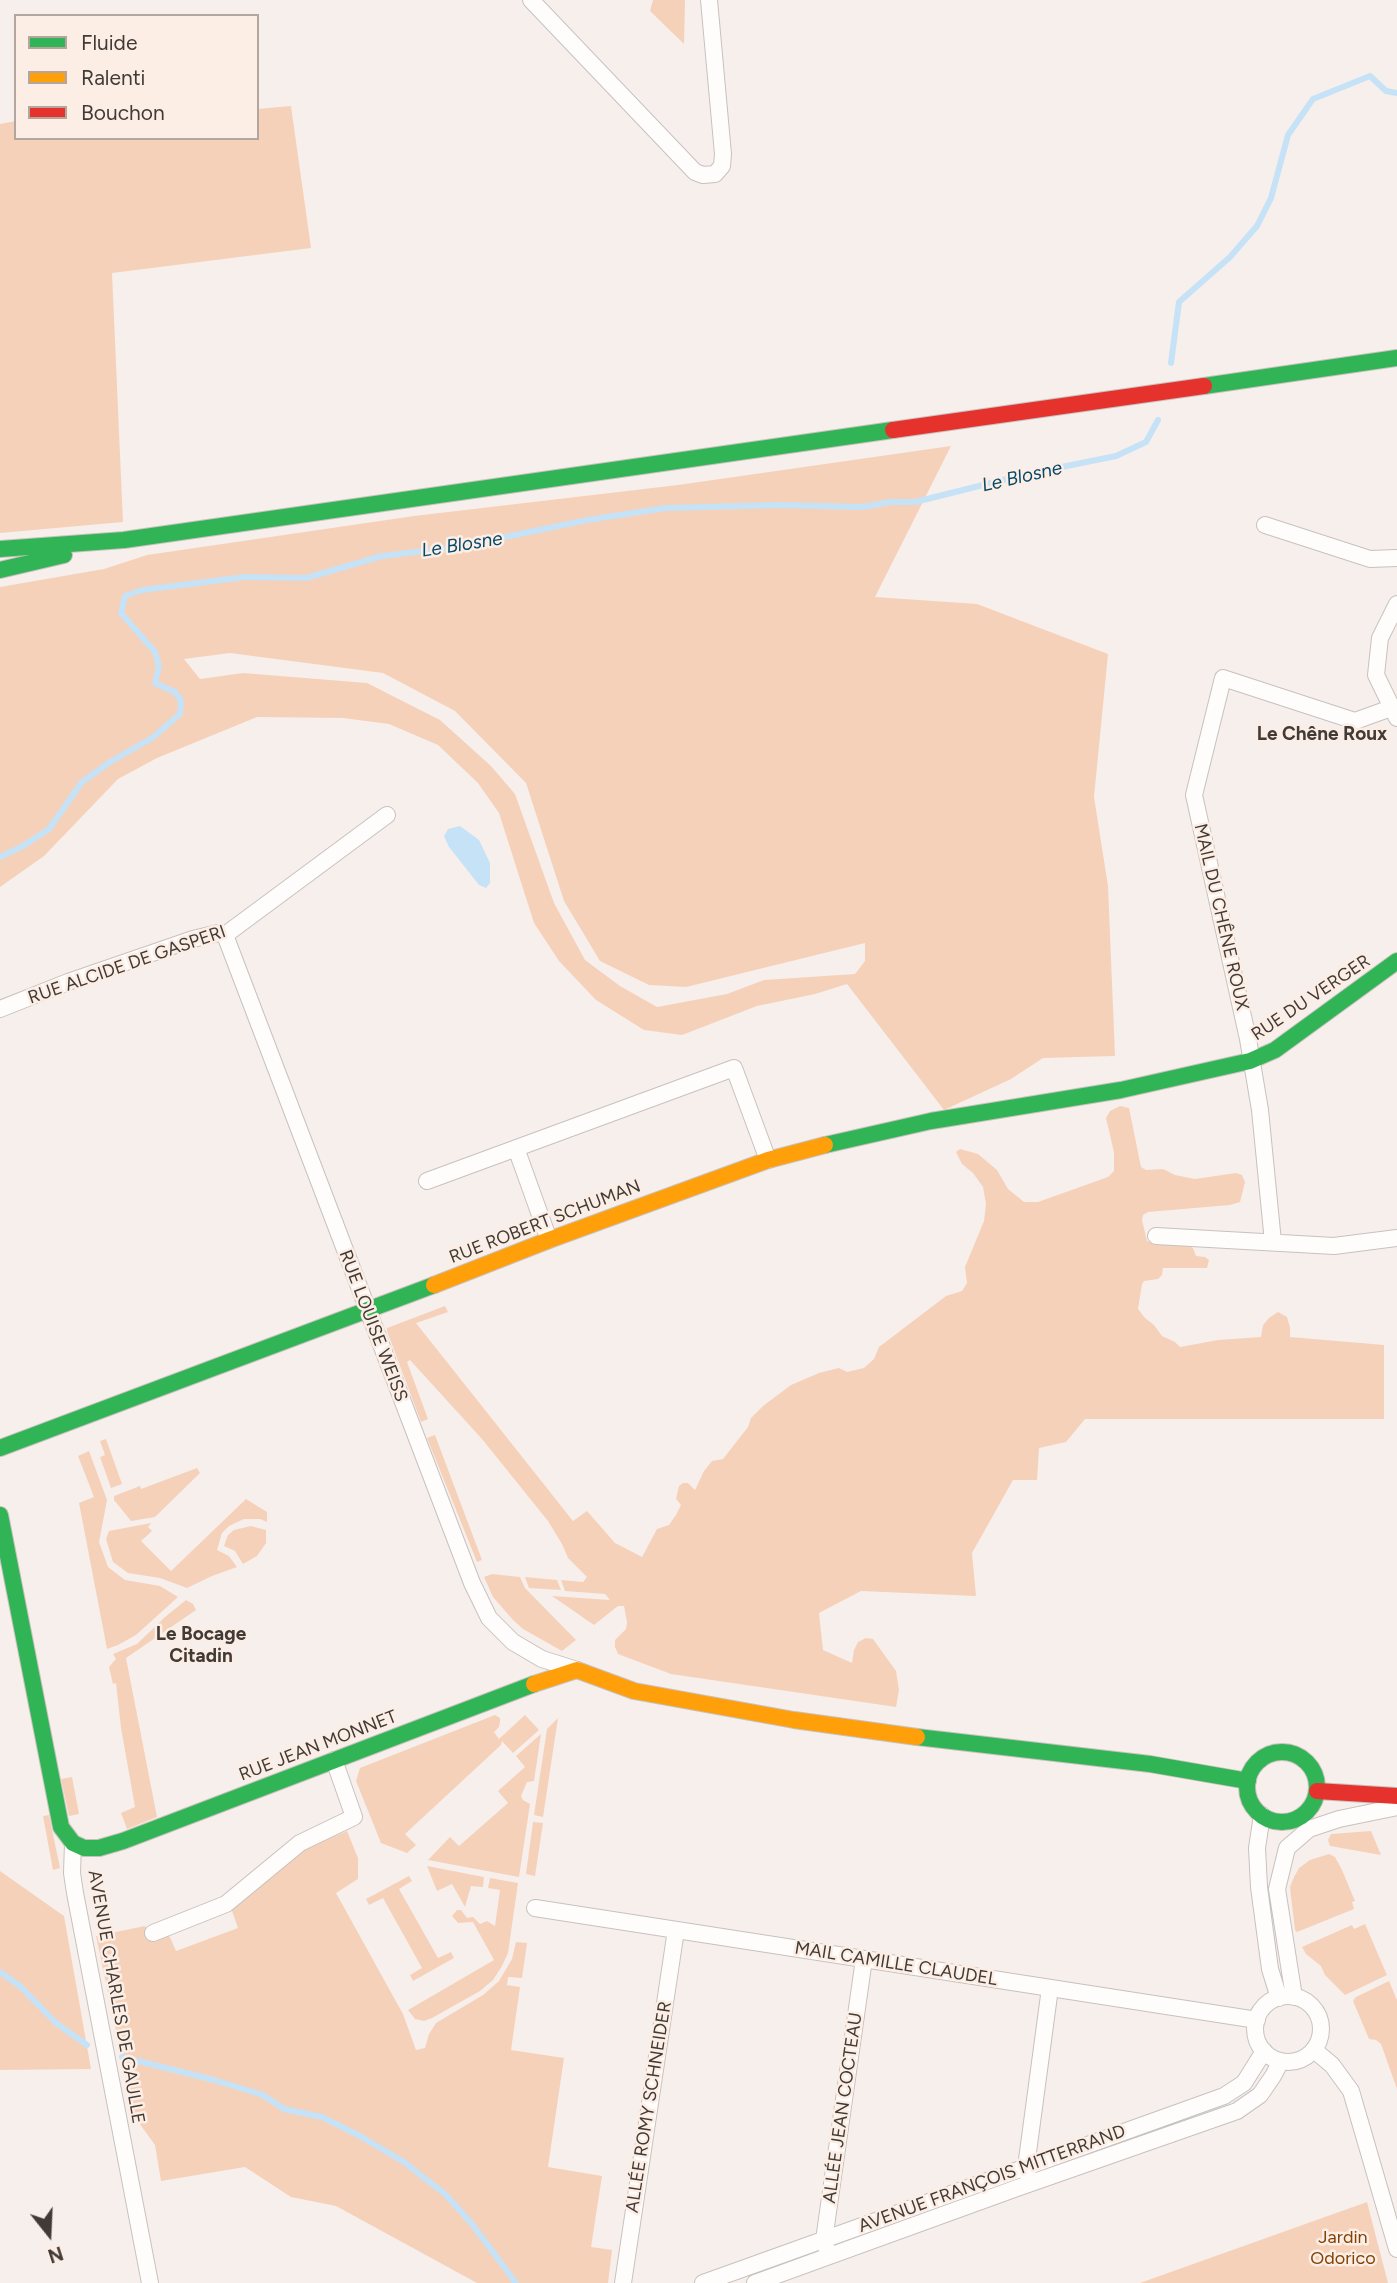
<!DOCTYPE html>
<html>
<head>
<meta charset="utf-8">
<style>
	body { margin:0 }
	#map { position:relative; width:1397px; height:2283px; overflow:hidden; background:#f7efeb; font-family:Figtree,sans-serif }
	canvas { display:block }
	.legend { position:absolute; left:14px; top:14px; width:245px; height:126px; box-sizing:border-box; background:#fdeee5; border:2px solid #b2a69f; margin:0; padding:9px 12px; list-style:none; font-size:21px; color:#413b37 }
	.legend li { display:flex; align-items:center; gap:14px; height:35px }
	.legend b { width:35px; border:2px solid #b2a69f }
	.north { position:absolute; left:14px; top:2199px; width:70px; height:70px; -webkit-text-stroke:5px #fdeee5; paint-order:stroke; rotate:162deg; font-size:19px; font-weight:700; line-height:28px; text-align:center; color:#413b37 }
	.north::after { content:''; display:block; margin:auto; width:24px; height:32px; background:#413b37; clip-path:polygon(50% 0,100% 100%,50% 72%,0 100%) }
</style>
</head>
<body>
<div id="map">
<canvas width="1397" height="2283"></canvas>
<ul class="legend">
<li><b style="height:9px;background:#30b455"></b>Fluide</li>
<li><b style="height:9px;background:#ff9f0a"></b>Ralenti</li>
<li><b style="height:9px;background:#e5322d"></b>Bouchon</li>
</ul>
<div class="north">N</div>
</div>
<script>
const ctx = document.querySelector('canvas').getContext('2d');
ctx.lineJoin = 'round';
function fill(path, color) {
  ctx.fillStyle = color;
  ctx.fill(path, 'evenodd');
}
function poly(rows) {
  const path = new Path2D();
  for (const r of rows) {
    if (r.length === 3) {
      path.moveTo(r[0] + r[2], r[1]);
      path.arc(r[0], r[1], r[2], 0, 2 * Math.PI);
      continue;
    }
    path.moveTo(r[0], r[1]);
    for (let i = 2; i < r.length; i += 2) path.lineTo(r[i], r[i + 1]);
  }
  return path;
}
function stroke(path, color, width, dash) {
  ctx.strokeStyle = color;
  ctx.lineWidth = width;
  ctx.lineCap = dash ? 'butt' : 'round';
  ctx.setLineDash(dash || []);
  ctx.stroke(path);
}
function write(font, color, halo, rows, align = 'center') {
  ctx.font = font + ' Figtree,sans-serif';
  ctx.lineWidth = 5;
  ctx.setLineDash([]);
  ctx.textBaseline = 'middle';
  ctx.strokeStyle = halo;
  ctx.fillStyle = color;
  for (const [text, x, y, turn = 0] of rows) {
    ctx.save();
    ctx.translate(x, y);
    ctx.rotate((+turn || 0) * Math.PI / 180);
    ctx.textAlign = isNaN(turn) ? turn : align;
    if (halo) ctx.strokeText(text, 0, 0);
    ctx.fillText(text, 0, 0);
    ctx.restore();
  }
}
const green = poly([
	[653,0,685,0,684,44,650,11],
	[291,106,311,248,112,273,123,522,0,533,0,124,16,121,16,138,257,138,257,109],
	[951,446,875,597,977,604,1108,654,1094,797,1108,886,1115,1056,1043,1058,1011,1079,944,1110,847,984,815,994,757,1006,682,1035,644,1030,596,1000,559,961,534,923,499,813,478,783,438,745,389,724,343,718,257,717,157,758,118,779,44,856,0,887,0,587,104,569,147,555,414,516,678,485],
	[230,653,383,673,455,711,526,783,564,901,600,961,649,985,686,987,865,943,865,961,855,974,764,980,727,994,657,1007,620,986,585,960,554,903,515,794,491,766,440,720,367,683,243,673,200,679,184,659],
	[1120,1106,1129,1108,1141,1167,1146,1170,1163,1169,1175,1175,1195,1179,1236,1173,1242,1175,1245,1182,1240,1202,1230,1205,1148,1212,1143,1215,1142,1220,1147,1241,1156,1245,1187,1245,1193,1248,1196,1256,1205,1257,1209,1260,1207,1268,1163,1268,1162,1275,1158,1279,1144,1281,1142,1284,1138,1309,1145,1318,1154,1325,1162,1336,1175,1342,1180,1347,1218,1340,1261,1337,1263,1325,1269,1318,1278,1312,1287,1317,1290,1327,1290,1337,1384,1345,1384,1419,1085,1419,1066,1442,1039,1448,1037,1480,1013,1480,972,1553,976,1596,861,1591,819,1613,823,1650,852,1663,854,1650,858,1642,866,1638,873,1639,896,1671,899,1690,896,1707,671,1674,618,1654,615,1647,615,1640,626,1629,627,1622,624,1606,618,1606,594,1625,552,1596,610,1600,605,1594,565,1591,561,1580,583,1582,587,1577,568,1558,562,1544,548,1521,482,1439,410,1360,407,1362,428,1419,421,1422,387,1331,387,1328,445,1306,448,1312,416,1323,573,1521,587,1511,615,1543,642,1557,657,1529,669,1525,676,1515,681,1505,676,1499,679,1486,683,1483,688,1483,695,1490,704,1471,712,1461,723,1459,748,1427,751,1418,763,1406,791,1385,819,1373,839,1368,847,1372,864,1368,874,1359,879,1347,946,1296,962,1291,967,1283,965,1267,984,1221,986,1204,983,1187,973,1173,962,1164,956,1152,960,1149,978,1154,997,1170,1008,1189,1024,1202,1038,1202,1108,1177,1114,1171,1114,1152,1106,1118,1110,1111],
	[435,1435,482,1560,477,1562,427,1438],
	[106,1439,122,1484,111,1488,100,1457,105,1455,100,1441],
	[89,1451,107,1500,99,1542,108,1567,125,1580,160,1586,178,1597,136,1635,118,1645,107,1649,79,1503,94,1497,78,1456],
	[197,1468,200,1473,155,1517,131,1521,114,1500,114,1496,140,1486,141,1489],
	[246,1499,267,1512,267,1522,260,1519,244,1519,229,1526,222,1533,217,1550,229,1556,237,1567,212,1576,187,1588,160,1578,128,1573,113,1562,106,1539,109,1531,151,1523,148,1527,152,1531,141,1541,171,1571],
	[251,1526,266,1530,266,1543,257,1556,243,1564,235,1551,224,1546,228,1535,234,1530],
	[492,1574,520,1577,525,1588,576,1640,562,1651,523,1629,513,1620,493,1597,484,1577],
	[525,1577,557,1580,561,1590,529,1588],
	[186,1600,193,1604,196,1610,126,1658,157,1817,127,1829,121,1813,135,1807,121,1728,116,1683,113,1684,109,1667,116,1659,113,1654,137,1644,165,1617],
	[495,1715,500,1718,500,1721,499,1727,494,1732,499,1739,525,1715,539,1730,513,1753,502,1741,501,1745,405,1834,416,1845,407,1853,381,1843,356,1781,360,1768],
	[558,1718,543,1817,534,1815,547,1729],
	[541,1734,534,1781,527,1782,521,1796,523,1800,530,1804,519,1877,428,1860,450,1837,459,1846,508,1803,498,1791,525,1767,516,1756],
	[72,1777,79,1814,69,1816,61,1779],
	[49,1815,60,1868,53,1870,43,1816],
	[533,1822,543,1823,535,1876,526,1874],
	[347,1831,358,1858,358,1879,336,1893,403,2014,416,2050,425,2048,429,2034,436,2023,483,1995,499,1981,512,1959,516,1942,527,1943,522,1978,508,1977,507,1985,520,1987,511,2050,564,2058,548,2167,602,2176,591,2247,612,2250,608,2283,477,2283,336,2206,291,2197,245,2167,161,2181,155,2145,134,2116,96,1936,145,1926,152,1942,169,1935,176,1951,238,1928,231,1908,304,1849],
	[1371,1831,1381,1855,1330,1846,1328,1840,1331,1834],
	[1329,1854,1335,1857,1342,1870,1355,1901,1352,1902,1354,1909,1297,1932,1295,1930,1291,1897,1290,1887,1294,1877,1299,1868,1310,1860],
	[427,1866,484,1877,483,1887,471,1886,465,1907,452,1884,437,1891],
	[0,1871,64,1916,91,2069,0,2070],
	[409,1876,412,1881,399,1889,438,1958,451,1952,454,1958,413,1981,410,1975,422,1968,383,1898,369,1905,366,1899],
	[490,1878,518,1883,508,1953,502,1966,493,1980,480,1991,432,2018,424,2021,415,2019,408,2010,494,1960,473,1922,458,1923,452,1916,457,1910,461,1910,467,1918,473,1917,480,1924,487,1921,495,1926,500,1890,488,1888],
	[1365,1924,1387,1975,1345,1995,1325,1975,1321,1966,1306,1954,1302,1947,1352,1925,1354,1929],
	[1389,1981,1397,2000,1397,2089,1381,2044,1376,2040,1369,2039,1353,2001,1356,1997],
	[1367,2202,1388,2283,1140,2283]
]);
const water = poly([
	[460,826,479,840,490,863,490,883,486,888,479,885,449,847,444,836,448,829]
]);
const stream = poly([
	[1171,363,1179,302,1230,257,1257,226,1271,198,1288,135,1313,99,1370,76,1386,91,1397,93],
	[0,857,23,846,49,829,82,782,110,762,152,738,180,714,181,701,175,692,155,683,159,666,155,652,121,613,125,596,142,590,245,577,306,578,382,556,457,547,587,520,666,508,778,505,863,507,890,502,915,502,1027,474,1116,456,1146,442,1158,420],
	[0,1972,20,1986,56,2023,87,2045],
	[122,2057,214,2080,263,2095,284,2109,322,2117,360,2136,404,2162,445,2194,472,2224,516,2283]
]);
const street = poly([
	[531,0,695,172,703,175,715,174,722,166,723,154,709,0],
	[1265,525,1370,559,1397,558],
	[1397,604,1380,638,1376,675,1397,718],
	[225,935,472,1583,489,1618,513,1642,542,1659,577,1670],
	[0,1009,68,982,193,939,218,933,225,935,387,815],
	[516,1148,549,1240],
	[427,1181,734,1068,768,1160],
	[1156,1236,1334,1246,1397,1238],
	[1273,1242,1260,1110,1248,1039,1194,795,1223,678,1355,721,1391,708],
	[1262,1815,1257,1848,1259,1887,1270,1969,1279,1998],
	[73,1843,72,1873,75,1893,150,2283],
	[535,1908,1257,2020],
	[153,1933,226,1904,300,1843,354,1817,334,1760],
	[1288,2029,33],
	[1294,1997,1277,1889,1287,1848,1309,1829,1339,1819,1397,1807],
	[1314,2050,1332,2065,1351,2091,1397,2249],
	[1028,2175,1026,2167,1050,1988],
	[826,2247,824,2240,864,1959],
	[623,2283,676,1930],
	[703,2283,1224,2096,1244,2083,1264,2051],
	[755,2283,1017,2188,1237,2111,1260,2095,1273,2076,1281,2061]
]);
const fast = poly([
	[1204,386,1397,358],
	[0,549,124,540,893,430],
	[0,570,64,555],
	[825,1145,931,1121,1121,1090,1250,1061,1275,1050,1397,961],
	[0,1448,434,1285],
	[0,1515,61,1827,73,1843,84,1848,99,1848,123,1841,534,1684],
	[917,1737,1150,1764,1248,1781],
	[1282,1787,35]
]);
const slow = poly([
	[434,1285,549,1240,768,1160,825,1145],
	[534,1684,577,1670,634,1691,794,1720,917,1737]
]);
const jam = poly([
	[893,430,1204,386],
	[1317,1791,1397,1796]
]);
const streetNames = [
	["MAIL DU CHÊNE ROUX",1221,917,77],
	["RUE ALCIDE DE GASPERI",127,965,-19],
	["RUE DU VERGER",1311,998,-34],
	["RUE ROBERT SCHUMAN",545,1222,-21],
	["RUE LOUISE WEISS",373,1326,69],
	["RUE JEAN MONNET",318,1746,-21],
	["MAIL CAMILLE CLAUDEL",896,1964,9],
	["AVENUE CHARLES DE GAULLE",116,1997,80],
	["ALLÉE ROMY SCHNEIDER",649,2107,-81],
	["ALLÉE JEAN COCTEAU",843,2108,-82],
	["AVENUE FRANÇOIS MITTERRAND",992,2179,-20]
];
const parkNames = [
	["Jardin",1343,2238],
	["Odorico",1343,2259]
];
const waterNames = [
	["Le Blosne",1022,477,-13],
	["Le Blosne",462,545,-9]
];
const neighbourhoodNames = [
	["Le Chêne Roux",1322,734],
	["Le Bocage",201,1634],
	["Citadin",201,1656]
];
fill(green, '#f6d1ba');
fill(water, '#c5e2f7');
stroke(stream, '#c5e2f7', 6);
stroke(street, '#c8c1be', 18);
stroke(fast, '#c8c1be', 18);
stroke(slow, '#c8c1be', 18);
stroke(jam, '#c8c1be', 18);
stroke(street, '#fefdfc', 16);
stroke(fast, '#30b455', 16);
stroke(slow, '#ff9f0a', 16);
stroke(jam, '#e5322d', 16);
write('18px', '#413b37', '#fdeee5', streetNames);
write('18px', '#834105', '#fdeee5', parkNames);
write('italic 19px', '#05496a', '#fdeee5', waterNames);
write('bold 19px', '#413b37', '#fdeee5', neighbourhoodNames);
</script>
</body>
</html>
